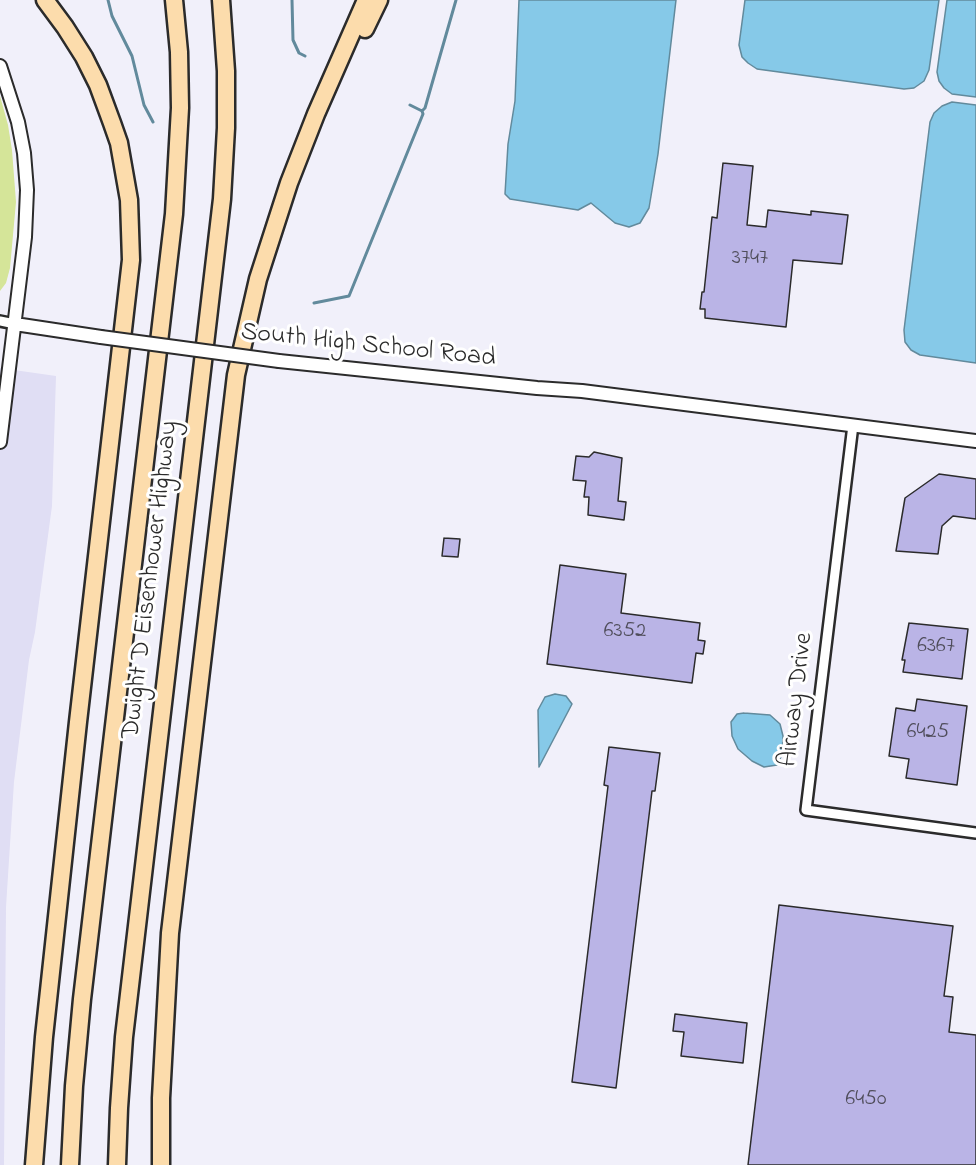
<!DOCTYPE html>
<html>
<head>
<meta charset="utf-8">
<style>
	body { margin:0 }
	canvas { display:block; background:#f1f0fa }
</style>
</head>
<body>
<canvas width="976" height="1165"></canvas>
<script>
const ctx = document.querySelector('canvas').getContext('2d');
ctx.lineJoin = 'round';
function fill(path, color) {
  ctx.fillStyle = color;
  ctx.fill(path, 'evenodd');
}
function poly(rows) {
  const path = new Path2D();
  for (const r of rows) {
    path.moveTo(r[0], r[1]);
    for (let i = 2; i < r.length; i += 2) path.lineTo(r[i], r[i + 1]);
  }
  return path;
}
function stroke(path, color, width, dash) {
  ctx.strokeStyle = color;
  ctx.lineWidth = width;
  ctx.lineCap = dash ? 'butt' : 'round';
  ctx.setLineDash(dash || []);
  ctx.stroke(path);
}
function write(font, color, halo, rows, align = 'center') {
  ctx.font = font + ' "Indie Flower",sans-serif';
  ctx.lineWidth = 6;
  ctx.setLineDash([]);
  ctx.textBaseline = 'middle';
  ctx.strokeStyle = halo;
  ctx.fillStyle = color;
  for (const [text, x, y, turn = 0] of rows) {
    ctx.save();
    ctx.translate(x, y);
    ctx.rotate((+turn || 0) * Math.PI / 180);
    ctx.textAlign = isNaN(turn) ? turn : align;
    if (halo) ctx.strokeText(text, 0, 0);
    ctx.fillText(text, 0, 0);
    ctx.restore();
  }
}
const built = poly([
	[0,368,56,376,52,506,35,632,29,660,14,782,6,907,4,1165,0,1165]
]);
const green = poly([
	[0,96,8,125,12,150,16,202,10,268,6,283,0,291]
]);
const water = poly([
	[519,0,676,0,658,154,649,208,640,223,629,227,615,223,591,203,578,210,510,199,505,194,508,144,515,101,519,0],
	[745,0,939,0,929,70,924,81,914,88,904,89,757,69,748,63,742,57,739,45,745,0],
	[947,0,976,0,976,97,952,94,944,88,939,81,937,72,947,0],
	[952,102,976,105,976,363,920,355,911,350,905,342,904,330,930,122,934,113,942,106,952,102],
	[555,694,566,696,572,704,539,767,538,710,545,697,555,694],
	[744,713,770,715,780,724,783,736,782,755,777,765,764,767,752,761,738,749,732,736,731,722,737,714,744,713]
]);
const stream = poly([
	[108,0,112,16,132,56,144,105,153,122],
	[292,0,293,40,299,53,305,56],
	[410,105,422,111],
	[314,303,349,296,423,114,422,111,425,108,456,0]
]);
const building = poly([
	[723,163,753,166,747,225,766,227,768,210,811,215,811,211,848,215,842,264,793,260,786,327,705,318,705,309,700,309,702,292,704,292,712,217,717,218,723,163],
	[594,452,622,458,618,501,626,502,624,520,588,515,589,497,584,497,586,481,573,480,576,456,589,457,594,452],
	[939,474,976,479,976,519,953,516,942,526,938,554,896,551,905,498,939,474],
	[444,538,460,539,458,557,442,556,444,538],
	[560,565,626,574,621,613,700,623,698,640,705,641,703,654,696,653,692,683,547,664,560,565],
	[909,623,968,629,962,679,903,672,905,660,902,660,909,623],
	[917,699,967,706,957,785,906,778,909,759,889,756,896,708,915,711,917,699],
	[609,747,660,753,655,791,652,791,616,1088,572,1082,608,786,604,785,609,747],
	[779,905,953,926,944,996,953,997,949,1032,976,1035,976,1165,748,1165,779,905],
	[675,1014,747,1023,743,1063,681,1056,684,1032,673,1031,675,1014]
]);
const minor = poly([
	[0,321,15,324],
	[853,425,806,810,976,833]
]);
const tertiary = poly([
	[0,66,18,122,24,153,27,190,25,237,0,442],
	[15,324,101,337],
	[279,361,537,388,582,391,976,441]
]);
const motorway = poly([
	[365,29,379,0],
	[34,1165,44,1037,78,722,131,260,129,200,119,143,112,123,98,85,84,57,65,27,45,0],
	[70,1165,74,1086,82,999,174,214,180,108,179,52,174,0],
	[117,1165,119,1108,124,1037,222,199,226,128,226,71,221,0],
	[161,1165,161,1098,170,933,236,375,258,279,289,183,316,114,366,0]
]);
const tertiaryBridge = poly([
	[101,337,279,361]
]);
const numberNames = [
	["3747",750,259],
	["6352",625,632],
	["6367",936,647],
	["6425",928,733],
	["6450",866,1100]
];
const streetNames = [
	["South High School Road",368,347,6],
	["Dwight D Eisenhower Highway",152,580,-83],
	["Airway Drive",798,700,-83]
];
fill(built, '#e0def4');
fill(green, '#d5e599');
fill(water, '#86c9e8');
stroke(water, '#628a9c', 1.5);
stroke(stream, '#628a9c', 3);
fill(building, '#bab4e6');
stroke(building, '#2b2b2b', 1.5);
stroke(minor, '#2b2b2b', 14);
stroke(tertiary, '#2b2b2b', 16);
stroke(motorway, '#2b2b2b', 21);
stroke(minor, '#fff', 9);
stroke(tertiary, '#fff', 12);
stroke(motorway, '#fcdcac', 16);
stroke(tertiaryBridge, '#2b2b2b', 16, []);
stroke(tertiaryBridge, '#fff', 12);
write('22px', '#4f4d5a', null, numberNames);
write('26px', '#2b2b2b', '#fff', streetNames);
</script>
</body>
</html>
